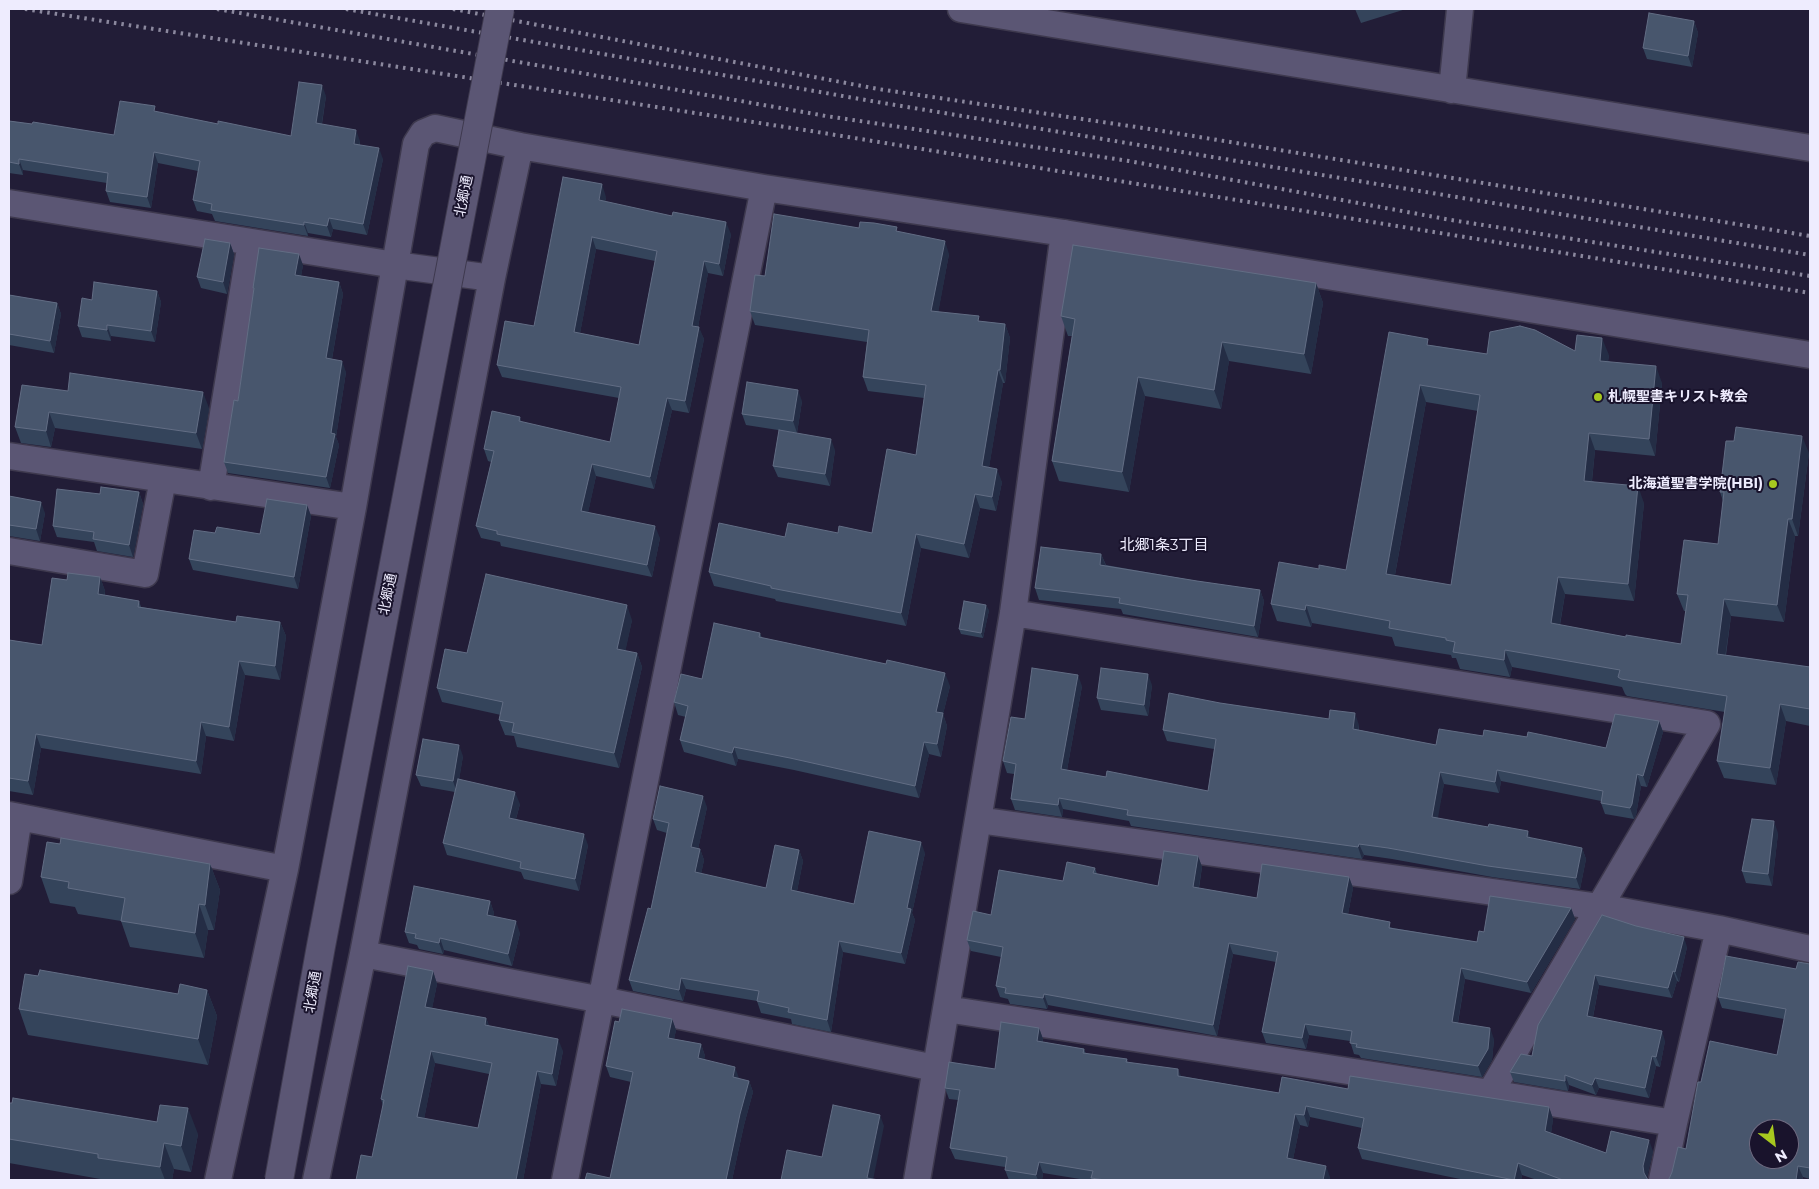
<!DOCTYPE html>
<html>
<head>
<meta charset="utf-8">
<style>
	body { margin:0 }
	#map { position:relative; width:1819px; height:1189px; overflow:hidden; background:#221d37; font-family:Montserrat,sans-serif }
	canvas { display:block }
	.frame { position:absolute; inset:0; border:10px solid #eeecfe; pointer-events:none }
	.north { position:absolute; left:1749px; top:1119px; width:50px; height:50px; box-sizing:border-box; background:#19132c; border:1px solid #6e6a80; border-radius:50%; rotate:150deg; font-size:14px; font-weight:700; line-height:20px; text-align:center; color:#eeecfe }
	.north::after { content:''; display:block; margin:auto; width:18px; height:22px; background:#a7c81f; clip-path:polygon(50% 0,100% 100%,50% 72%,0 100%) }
</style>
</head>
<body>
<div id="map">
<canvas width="1819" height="1189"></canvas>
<div class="frame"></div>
<div class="north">N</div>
</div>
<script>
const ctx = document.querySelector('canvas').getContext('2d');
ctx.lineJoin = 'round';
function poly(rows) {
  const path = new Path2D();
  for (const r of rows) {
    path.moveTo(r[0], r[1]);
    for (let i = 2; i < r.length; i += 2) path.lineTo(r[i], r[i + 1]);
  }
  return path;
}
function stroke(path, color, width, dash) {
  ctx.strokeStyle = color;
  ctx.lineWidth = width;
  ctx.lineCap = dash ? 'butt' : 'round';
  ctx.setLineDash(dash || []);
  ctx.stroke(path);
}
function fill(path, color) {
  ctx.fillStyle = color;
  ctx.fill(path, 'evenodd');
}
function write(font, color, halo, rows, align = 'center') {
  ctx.font = font + ' Montserrat,"Noto Sans JP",sans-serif';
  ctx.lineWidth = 4;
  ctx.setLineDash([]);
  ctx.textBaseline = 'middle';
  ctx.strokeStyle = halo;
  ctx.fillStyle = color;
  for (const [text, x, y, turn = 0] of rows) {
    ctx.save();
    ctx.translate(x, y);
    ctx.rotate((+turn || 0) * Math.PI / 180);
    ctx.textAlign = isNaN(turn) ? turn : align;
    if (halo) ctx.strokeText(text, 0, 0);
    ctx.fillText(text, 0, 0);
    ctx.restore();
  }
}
const street = poly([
	[961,9,1810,148],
	[1452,90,1460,9],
	[9,203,395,265,492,278],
	[9,456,353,507],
	[211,487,251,242],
	[9,551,145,574,163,479],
	[1013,613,1707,724,1490,1093],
	[9,815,285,869],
	[978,820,1600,907,1719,929,1810,949],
	[9,881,19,817],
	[363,954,602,1000,935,1068],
	[946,1009,1490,1093,1674,1123],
	[218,1180,285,869,353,507,416,144,423,133,435,128,520,146,764,188,1064,233,1810,355],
	[316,1180,363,954,492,278,520,146],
	[565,1180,764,188],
	[917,1180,1013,613,1064,233],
	[1662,1180,1674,1123,1719,929]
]);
const rail = poly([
	[25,9,811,131,1810,293],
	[217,9,826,116,1129,161,1451,220,1810,276],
	[346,9,877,102,1810,255],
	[453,9,878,89,1150,129,1810,236]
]);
const secondaryBridge = poly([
	[279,1180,321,946,500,9]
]);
const wall = poly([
	[1355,9,1406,9,1361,23],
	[1694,21,1698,33,1692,67,1647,59,1643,48],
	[326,96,322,124,360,141,360,145,383,159,367,235,333,229,331,237,308,233,308,236,215,221,212,214,197,211,193,200,198,171,158,163,151,208,110,202,106,191,107,183,23,170,23,175,9,173,9,121,114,135,157,112,218,124,291,136],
	[606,197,605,202,731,234,723,276,708,273,698,327,704,339,689,413,672,410,654,489,596,476,588,512,660,538,652,577,501,546,500,542,481,538,476,526,491,462,488,461,484,449,520,417,521,422,610,442,619,398,502,377,497,365,534,326],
	[596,249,655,261,639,345,580,333],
	[859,228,898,232,949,254,938,312,980,321,1005,324,1010,338,1005,383,1003,383,989,467,1002,482,996,511,980,508,969,558,921,548,906,626,776,601,775,599,714,586,709,572,785,537,838,533,872,533,916,455,924,398,868,391,863,377,867,342,755,325,750,311,765,276],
	[230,243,234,254,227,294,201,288,197,277],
	[303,265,301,276,339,282,343,294,332,359,346,372,336,437,339,445,330,488,228,473,224,462,238,401,254,291,253,288],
	[1316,283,1323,303,1311,374,1229,361,1221,409,1145,396,1129,492,1059,481,1052,461,1072,336,1068,336,1061,316],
	[157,291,161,302,155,342,111,336,111,341,82,337,78,326,92,300],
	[9,295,57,303,61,314,54,353,9,345],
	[1430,345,1487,354,1575,351,1609,355,1608,361,1662,383,1655,456,1595,450,1592,481,1644,503,1634,601,1565,594,1560,625,1626,637,1681,644,1686,611,1684,611,1677,594,1718,544,1723,501,1720,492,1809,453,1798,536,1795,536,1784,622,1731,616,1726,655,1810,667,1810,726,1786,721,1776,785,1724,778,1717,761,1725,712,1627,696,1625,694,1622,687,1512,667,1510,677,1460,669,1456,658,1452,658,1451,655,1395,646,1392,637,1312,623,1311,627,1277,621,1271,604,1319,569,1346,570],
	[1426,402,1478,411,1451,585,1395,575],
	[68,391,209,408,202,449,55,428,51,447,21,443,15,427],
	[802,401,797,433,746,425,742,414],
	[835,450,830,486,778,477,773,466],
	[139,492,143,504,133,557,97,551,94,542,57,537,53,526,100,494],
	[9,496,45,513,40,541,9,536],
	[307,505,311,516,298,589,193,570,189,559,215,533,260,534],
	[1101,554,1106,565,1197,581,1260,590,1264,601,1258,637,1123,614,1121,609,1039,600,1035,588],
	[100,577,105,591,105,596,139,601,141,607,236,622,280,622,286,636,280,680,245,675,234,741,206,736,201,774,41,748,33,795,9,791,9,640,42,645,67,580],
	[989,610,983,638,961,634,959,629],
	[632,620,625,651,637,653,642,667,619,768,517,747,514,736,505,735,499,720,501,715,442,702,437,688,467,653],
	[760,633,762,638,950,686,943,714,947,726,941,757,929,754,919,798,794,770,738,759,736,766,684,752,680,740,686,717,678,715,674,702],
	[1152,685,1148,716,1101,710,1097,698],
	[1082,686,1067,770,1106,777,1208,791,1214,749,1167,741,1163,730,1220,703,1359,725,1359,730,1436,745,1483,736,1527,737,1606,748,1659,721,1663,732,1647,787,1641,786,1636,815,1634,819,1605,814,1601,803,1601,801,1501,781,1499,793,1444,784,1437,818,1530,838,1582,848,1586,859,1580,889,1492,877,1392,859,1364,855,1362,859,1131,826,1129,821,1063,809,1062,817,1015,810,1011,799,1014,774,1007,773,1003,761,1025,719],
	[463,756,459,779,520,804,516,819,588,845,579,891,524,879,521,872,447,855,443,843,455,792,421,786,416,775],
	[707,807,698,849,700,849,704,860,701,874,766,888,799,850,803,861,797,891,854,904,925,853,912,913,915,920,905,964,843,952,831,1032,792,1024,791,1019,761,1013,757,1001,686,989,683,1001,633,991,629,980,651,909,667,833,657,830,653,819],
	[1778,833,1772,886,1746,883,1742,871],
	[60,844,210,864,220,890,214,930,208,930,204,958,130,947,121,921,78,914,75,907,50,903,41,877],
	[1198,856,1202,867,1199,888,1257,898,1349,877,1353,888,1348,914,1393,928,1477,942,1484,932,1571,908,1575,919,1531,993,1465,979,1458,1023,1494,1039,1492,1060,1482,1077,1361,1058,1359,1055,1354,1054,1350,1041,1309,1035,1306,1049,1266,1043,1262,1032,1276,962,1233,954,1217,1036,1048,1005,1047,1009,1010,1004,1008,999,1000,997,996,986,1001,957,971,951,967,940,991,915,1095,868,1097,874,1158,886],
	[490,901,494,913,493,917,520,933,512,966,444,950,443,954,419,949,417,945,409,943,405,932],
	[1602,915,1687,947,1679,982,1677,981,1672,998,1599,985,1593,1017,1665,1041,1660,1067,1656,1066,1649,1098,1599,1088,1596,1095,1569,1085,1568,1091,1514,1082,1510,1072,1532,1056],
	[1810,964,1810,1179,1803,1177,1802,1180,1667,1180,1669,1179,1686,1149,1701,1082,1777,1055,1784,1019,1722,1008,1718,997],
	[433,971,437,984,432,1008,486,1018,489,1026,563,1051,556,1086,541,1084,523,1180,383,1106,381,1099],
	[435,1063,489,1074,478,1128,424,1119],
	[38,976,178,994,207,990,217,1016,208,1065,28,1035,19,1009],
	[672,1019,676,1030,674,1039,701,1044,705,1056,704,1059,739,1079,749,1081,753,1092,744,1125,732,1180,585,1180,610,1178,631,1082,610,1077,606,1066,619,1022],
	[1039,1028,1043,1039,1043,1042,1084,1049,1086,1054,1127,1059,1128,1063,1181,1076,1279,1093,1348,1089,1549,1107,1553,1119,1551,1133,1606,1153,1653,1151,1647,1177,1648,1180,1537,1180,1522,1175,1521,1180,1465,1180,1362,1159,1358,1148,1362,1128,1310,1117,1308,1127,1300,1125,1293,1159,1330,1177,1329,1180,1086,1180,1043,1173,1042,1180,1009,1180,1005,1170,1005,1167,955,1159,950,1148,958,1100,949,1099,945,1088,995,1069],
	[9,1103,198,1134,191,1172,174,1169,172,1180,106,1180,9,1163]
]);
const shadedWall = poly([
	[1694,21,1698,33,1692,67,1688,56],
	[322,85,326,96,320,134,316,123],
	[356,130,360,141,358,155,354,144],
	[379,148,383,159,367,235,363,224],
	[154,152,158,163,151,208,147,197],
	[19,159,23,170,23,175,19,164],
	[602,184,606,197,603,212,599,200],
	[329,218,333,229,331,237,327,226],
	[304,222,308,233,308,236,304,225],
	[726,222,731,234,723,276,719,264],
	[592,237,596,249,578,344,574,332],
	[9,239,10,243,9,252],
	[945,241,949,254,936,325,931,311],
	[230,243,234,254,227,294,223,282],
	[299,254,303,265,299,287,295,275],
	[704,261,708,273,696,338,692,326],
	[339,282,343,294,330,370,326,358],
	[1316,283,1323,303,1311,374,1304,354],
	[157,291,161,302,155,342,151,331],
	[57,303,61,314,54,353,50,341],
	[1005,324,1010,338,1005,383,1000,370],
	[107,325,111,336,111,341,107,330],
	[699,327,704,339,689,413,685,401],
	[1602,338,1609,355,1606,378,1600,361],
	[1222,342,1229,361,1221,409,1214,390],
	[342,361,346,372,336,437,339,445,330,488,326,477,331,433],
	[1656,366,1662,383,1655,456,1649,439],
	[998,370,1003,383,987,480,982,466],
	[1138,377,1145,396,1129,492,1122,472],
	[1420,385,1426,402,1392,591,1386,574],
	[798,390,802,401,797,433,793,421],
	[203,392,209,408,202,449,196,433],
	[667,398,672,410,654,489,650,477],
	[49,412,55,428,51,447,46,431],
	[1589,433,1595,450,1590,498,1584,481],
	[1802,436,1809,453,1798,536,1792,519],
	[831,439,835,450,830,486,825,474],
	[592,464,596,476,586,523,581,511],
	[997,469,1002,482,996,511,992,497],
	[1638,486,1644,503,1634,601,1628,584],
	[139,492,143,504,133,557,129,545],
	[975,494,980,508,969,558,964,544],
	[41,502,45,513,40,541,36,529],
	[307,505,311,516,298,589,294,577],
	[1788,519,1795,536,1784,622,1777,605],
	[655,526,660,538,652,577,647,565],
	[916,534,921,548,906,626,901,613],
	[1101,554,1106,566,1100,565],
	[100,577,105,591,103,608,98,594],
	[1558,577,1565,594,1557,640,1551,623],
	[1260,590,1264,601,1258,637,1254,626],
	[1724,599,1731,616,1723,671,1717,654],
	[627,605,632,620,623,663,617,649],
	[986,605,989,610,983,638,981,633],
	[1306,605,1312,623,1311,627,1305,610],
	[280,622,286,636,280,680,275,666],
	[1505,650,1512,667,1510,677,1504,660],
	[637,653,642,667,619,768,614,753],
	[239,661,245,675,234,741,229,727],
	[945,673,950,686,943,714,947,726,941,757,937,744,936,712],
	[1148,674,1152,685,1148,716,1144,705],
	[1078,675,1082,686,1065,781,1061,769],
	[1780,704,1786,721,1776,785,1770,768],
	[1355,713,1359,725,1357,741,1353,729],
	[1659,721,1663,732,1647,787,1643,776],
	[201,722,206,736,201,774,196,761],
	[36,734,41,748,33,795,28,781],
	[924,742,929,754,919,798,915,786],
	[459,745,463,756,457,793,453,781],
	[734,747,738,759,736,766,732,753],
	[1497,770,1501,781,1499,793,1495,782],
	[1440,772,1444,784,1436,829,1432,817],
	[1637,774,1641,786,1636,815,1634,819,1630,808],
	[515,792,520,804,513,829,509,818],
	[703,796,707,807,696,859,691,847],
	[1059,798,1063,809,1062,817,1058,805],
	[1774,821,1778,833,1772,886,1768,874],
	[1528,831,1532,842,1527,837],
	[584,834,588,845,579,891,575,879],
	[921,842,925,853,912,913,915,920,905,964,901,953,907,908],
	[1359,844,1364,855,1362,859,1358,847],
	[1582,848,1586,859,1580,889,1576,878],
	[700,849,704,860,699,884,695,872],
	[799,850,803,861,795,901,791,890],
	[1198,856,1202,867,1197,898,1193,887],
	[210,864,220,890,214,930,205,905],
	[1349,877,1353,888,1346,924,1342,913],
	[490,901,494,913,491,927,487,915],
	[199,904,208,930,204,958,195,933],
	[1571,908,1575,919,1531,993,1527,982],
	[516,921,520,933,512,966,508,954],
	[1684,937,1687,947,1679,982,1675,972],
	[440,938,444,950,443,954,439,943],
	[839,941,843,952,831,1032,827,1020],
	[1229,943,1233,954,1217,1036,1213,1025],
	[1461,968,1465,979,1456,1033,1452,1022],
	[433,971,437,984,430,1019,425,1007],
	[1673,971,1677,981,1672,998,1668,988],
	[1595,975,1599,985,1591,1026,1587,1016],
	[681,978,686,989,683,1001,679,990],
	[207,990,217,1016,208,1065,198,1039],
	[1044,994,1048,1005,1047,1009,1043,998],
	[486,1018,491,1030,485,1025],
	[672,1019,676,1030,672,1049,668,1038],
	[1305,1024,1309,1035,1306,1049,1302,1038],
	[1039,1028,1043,1039,1041,1052,1037,1041],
	[1490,1028,1494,1039,1492,1060,1482,1077,1478,1066],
	[1662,1031,1665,1041,1660,1067,1656,1057],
	[558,1039,563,1051,556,1086,552,1074],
	[701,1044,705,1056,703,1069,698,1058],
	[431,1051,435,1063,422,1130,417,1117],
	[1652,1056,1656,1066,1649,1098,1645,1088],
	[735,1067,739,1078,737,1088,733,1077],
	[1178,1069,1183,1080,1178,1076],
	[537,1071,541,1084,523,1180,516,1180],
	[1565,1075,1569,1085,1568,1091,1565,1081],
	[1595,1078,1599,1088,1596,1095,1592,1085],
	[749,1081,753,1092,744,1125,732,1180,726,1180,740,1114],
	[1306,1106,1310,1117,1308,1127,1304,1115],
	[1549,1107,1553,1119,1550,1142,1545,1131],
	[188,1108,198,1134,191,1172,181,1146],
	[1295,1114,1300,1125,1291,1169,1287,1158],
	[880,1115,884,1126,873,1180,867,1178],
	[1649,1140,1653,1151,1647,1177,1647,1180,1644,1173,1643,1166],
	[164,1143,174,1169,172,1180,165,1180,160,1167],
	[1039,1162,1043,1173,1042,1180,1038,1180,1036,1175],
	[1518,1163,1522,1175,1521,1180,1515,1180],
	[1326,1166,1330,1177,1329,1180,1323,1180],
	[1798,1166,1803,1177,1802,1180,1796,1180]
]);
const building = poly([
	[1649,13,1694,21,1688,56,1643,48,1649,13],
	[299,82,322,85,316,123,356,130,354,144,379,148,363,224,329,218,327,226,304,222,304,225,211,210,212,204,193,200,200,161,154,152,147,197,106,191,108,173,19,159,19,164,9,162,9,121,32,124,33,122,114,135,120,101,155,106,154,111,218,124,218,121,291,136,299,82],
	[563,177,602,184,599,200,672,216,673,212,726,222,719,264,704,261,692,326,699,327,685,401,667,398,650,477,592,464,581,511,655,526,647,565,497,534,497,531,476,526,494,451,484,449,492,411,520,417,519,421,610,442,621,387,497,365,505,321,534,326,563,177],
	[592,237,657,251,639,345,574,332,592,237],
	[774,214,859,228,860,222,874,223,897,227,896,231,945,241,931,311,979,316,978,321,1005,324,1000,370,998,370,982,466,997,469,992,497,975,494,964,544,916,534,901,613,771,588,771,586,709,572,719,523,785,537,788,523,838,533,839,526,872,533,887,449,916,455,926,385,863,377,869,330,750,311,755,275,765,276,774,214],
	[205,239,230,243,223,282,197,277,205,239],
	[1073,245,1316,283,1304,354,1222,342,1214,390,1138,377,1122,472,1052,461,1075,319,1061,316,1073,245],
	[259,248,299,254,295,275,339,282,326,358,342,361,331,433,335,434,326,477,224,462,234,400,238,401,254,288,253,288,259,248],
	[94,282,157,291,151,331,107,325,107,330,78,326,82,298,92,300,94,282],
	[9,295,57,303,50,341,9,334,9,295],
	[1520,326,1535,330,1575,351,1577,335,1602,338,1600,361,1656,366,1649,439,1589,433,1584,481,1638,486,1628,584,1558,577,1551,623,1626,637,1626,635,1681,644,1688,595,1677,594,1684,540,1718,544,1724,492,1720,492,1726,441,1734,441,1736,427,1802,436,1792,519,1788,519,1777,605,1724,599,1717,654,1810,667,1810,709,1780,704,1770,768,1717,761,1727,696,1621,679,1618,677,1620,670,1505,650,1504,660,1453,652,1455,642,1446,640,1446,638,1389,628,1390,621,1306,605,1305,610,1271,604,1279,562,1319,569,1319,565,1346,570,1389,332,1428,339,1427,345,1487,354,1490,332,1520,326],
	[1420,385,1480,395,1451,585,1386,574,1420,385],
	[70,373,203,392,196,433,49,412,46,431,15,427,22,385,68,391,70,373],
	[747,382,798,390,793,421,742,414,747,382],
	[779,430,831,439,825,474,773,466,779,430],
	[101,487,139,492,129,545,93,539,94,532,53,526,57,489,100,494,101,487],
	[9,496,41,502,36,529,9,525,9,496],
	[267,499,307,505,294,577,189,559,194,530,215,533,217,527,260,534,267,499],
	[1041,547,1101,554,1100,565,1197,581,1260,590,1254,626,1119,603,1120,598,1035,588,1041,547],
	[68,573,100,577,98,594,139,601,138,607,236,622,237,616,280,622,275,666,239,661,229,727,201,722,196,761,36,734,28,781,9,778,9,640,42,645,52,578,67,580,68,573],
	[486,574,627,605,617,649,637,653,614,753,512,732,514,723,499,720,503,702,437,688,445,649,467,653,486,574],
	[964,601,986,605,981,633,959,629,964,601],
	[714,623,760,633,759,637,886,664,887,660,945,673,936,712,943,713,937,744,924,742,915,786,790,758,734,747,732,753,680,740,688,706,674,702,681,674,702,679,714,623],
	[1032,668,1078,675,1061,769,1106,777,1107,771,1208,791,1216,739,1163,730,1169,693,1220,703,1329,719,1330,710,1355,713,1353,729,1436,745,1439,729,1483,736,1484,730,1527,737,1528,732,1606,748,1615,714,1659,721,1643,776,1637,774,1632,804,1630,808,1601,803,1603,791,1497,770,1495,782,1440,772,1432,817,1488,827,1489,824,1528,831,1527,837,1582,848,1576,878,1488,866,1388,848,1359,844,1358,847,1127,815,1128,810,1059,798,1058,805,1011,799,1016,764,1003,761,1011,717,1025,719,1032,668],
	[1101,668,1148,674,1144,705,1097,698,1101,668],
	[423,739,459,745,453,781,416,775,423,739],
	[458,779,515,792,509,818,584,834,575,879,520,868,521,862,443,843,458,779],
	[660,786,703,796,691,847,700,849,695,872,766,888,775,845,799,850,791,890,854,904,869,831,921,842,907,908,911,909,901,953,839,941,827,1020,788,1012,789,1008,757,1001,759,991,681,978,679,990,629,980,648,908,651,909,669,823,653,819,660,786],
	[1752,819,1774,821,1768,874,1742,871,1752,819],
	[61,838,210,864,205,905,199,904,195,933,121,921,125,898,68,888,69,882,41,877,47,842,60,844,61,838],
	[1164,851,1198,856,1193,887,1257,898,1262,864,1349,877,1342,913,1390,922,1389,928,1477,942,1479,931,1484,932,1490,896,1571,908,1527,982,1461,968,1452,1022,1490,1028,1488,1049,1478,1066,1356,1047,1357,1044,1350,1043,1352,1031,1305,1024,1302,1038,1262,1032,1278,952,1229,943,1213,1025,1044,994,1043,998,1005,993,1006,988,996,986,1003,947,967,940,973,911,991,915,999,870,1063,881,1067,862,1095,868,1093,873,1158,886,1164,851],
	[414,886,490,901,487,915,516,921,508,954,440,938,439,943,415,938,416,934,405,932,414,886],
	[1602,915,1636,926,1684,937,1675,972,1673,971,1668,988,1595,975,1587,1016,1662,1031,1656,1057,1652,1056,1645,1088,1595,1078,1592,1085,1565,1075,1565,1081,1510,1072,1521,1054,1532,1056,1538,1025,1602,915],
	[1726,956,1796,969,1798,962,1810,964,1810,1168,1798,1166,1796,1180,1667,1180,1669,1179,1672,1172,1678,1147,1686,1149,1698,1082,1701,1082,1710,1041,1777,1055,1786,1009,1718,997,1726,956],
	[1759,1129,1789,1129,1789,1159,1759,1159,1759,1129],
	[408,966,433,971,425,1007,486,1018,485,1025,558,1039,552,1074,537,1071,516,1180,356,1180,361,1155,372,1157,384,1100,381,1099,408,966],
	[431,1051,492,1063,478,1128,417,1117,431,1051],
	[40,970,178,994,180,984,207,990,198,1039,19,1009,25,974,38,976,40,970],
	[622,1009,672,1019,668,1038,701,1044,698,1058,735,1067,733,1077,749,1081,740,1114,726,1180,585,1180,587,1173,610,1178,633,1072,606,1066,615,1021,619,1022,622,1009],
	[1001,1022,1039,1028,1037,1041,1084,1049,1083,1053,1127,1059,1126,1062,1178,1069,1178,1076,1279,1093,1282,1077,1348,1089,1350,1076,1549,1107,1545,1131,1606,1153,1611,1131,1649,1140,1643,1166,1644,1173,1648,1180,1563,1180,1518,1163,1514,1180,1358,1148,1364,1118,1306,1106,1304,1115,1295,1114,1287,1158,1326,1166,1323,1180,1105,1180,1091,1178,1093,1171,1039,1162,1036,1175,1005,1170,1007,1157,950,1148,960,1090,945,1088,949,1062,995,1069,1001,1022],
	[13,1098,157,1122,160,1105,188,1108,181,1146,164,1143,160,1167,98,1158,98,1154,9,1139,9,1103,12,1103,13,1098],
	[833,1105,880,1115,867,1178,879,1180,781,1180,787,1150,822,1157,833,1105]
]);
const markers = [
	[1598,397,5,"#a7c81f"],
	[1773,484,5,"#a7c81f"]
];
const streetNames = [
	["北郷通",464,196,-79],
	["北郷通",388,594,-79],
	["北郷通",313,992,-80]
];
const poiNames = [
	["札幌聖書キリスト教会",1608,397],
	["北海道聖書学院(HBI)",1763,484,"right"]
];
const neighbourhoodNames = [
	["北郷1条3丁目",1164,546]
];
stroke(street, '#3e394e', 29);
stroke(street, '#5b5674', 26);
stroke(rail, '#8b889e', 4, [2.5, 5]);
stroke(secondaryBridge, '#3e394e', 30, []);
stroke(secondaryBridge, '#5b5674', 28);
fill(wall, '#34445b');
fill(shadedWall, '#242d45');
fill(building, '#48566d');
stroke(building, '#626d84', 1);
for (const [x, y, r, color] of markers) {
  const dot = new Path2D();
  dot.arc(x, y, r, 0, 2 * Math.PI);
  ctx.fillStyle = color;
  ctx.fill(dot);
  stroke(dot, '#19132c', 2);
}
write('14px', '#eeecfe', '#19132c', streetNames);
write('bold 14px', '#eeecfe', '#19132c', poiNames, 'left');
write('15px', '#eeecfe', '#19132c', neighbourhoodNames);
</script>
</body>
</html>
